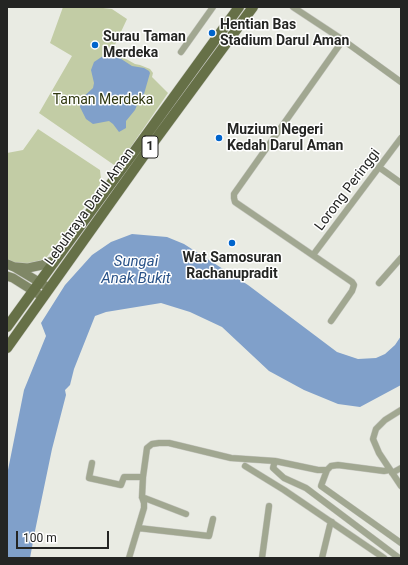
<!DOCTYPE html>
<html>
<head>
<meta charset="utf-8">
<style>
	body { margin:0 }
	#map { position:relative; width:408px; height:565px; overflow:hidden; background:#e9ebe3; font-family:Roboto,sans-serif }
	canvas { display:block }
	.frame { position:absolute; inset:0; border:8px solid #242523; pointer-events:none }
	.scale { position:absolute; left:16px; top:531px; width:93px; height:18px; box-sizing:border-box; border:2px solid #242523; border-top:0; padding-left:5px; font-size:12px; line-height:14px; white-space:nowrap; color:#242523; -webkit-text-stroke:3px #fff; paint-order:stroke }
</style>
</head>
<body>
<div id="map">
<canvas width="408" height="565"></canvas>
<div class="frame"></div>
<div class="scale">100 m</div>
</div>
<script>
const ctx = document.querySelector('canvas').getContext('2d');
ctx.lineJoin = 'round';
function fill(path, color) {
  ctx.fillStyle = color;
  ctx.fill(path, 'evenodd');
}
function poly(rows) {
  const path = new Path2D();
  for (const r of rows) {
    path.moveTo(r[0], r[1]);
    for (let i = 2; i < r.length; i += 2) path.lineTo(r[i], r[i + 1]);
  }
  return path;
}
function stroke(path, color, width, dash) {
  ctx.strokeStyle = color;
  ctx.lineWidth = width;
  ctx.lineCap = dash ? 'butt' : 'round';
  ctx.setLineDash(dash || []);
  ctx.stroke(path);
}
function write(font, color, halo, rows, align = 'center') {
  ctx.font = font + ' Roboto,sans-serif';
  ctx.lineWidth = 3;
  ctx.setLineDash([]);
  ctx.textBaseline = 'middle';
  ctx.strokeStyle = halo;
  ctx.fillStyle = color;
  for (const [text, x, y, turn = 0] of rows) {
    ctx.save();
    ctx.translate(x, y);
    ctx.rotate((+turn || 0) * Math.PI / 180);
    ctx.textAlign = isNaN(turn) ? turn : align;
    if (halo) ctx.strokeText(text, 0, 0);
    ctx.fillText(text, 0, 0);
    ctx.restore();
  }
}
const green = poly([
	[63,7,94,7,112,9,127,19,112,51,135,64,140,65,150,69,153,73,152,77,168,93,117,167,39,113,72,56,50,43],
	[38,129,100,170,101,179,99,188,46,258,38,261,19,265,7,261,7,153,23,150]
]);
const water = poly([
	[111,51,112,53,132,66,144,68,149,71,150,73,144,94,140,98,135,110,126,121,126,128,119,132,113,124,109,121,93,124,86,119,80,107,81,99,93,88,94,83,91,70,94,62,106,54,106,52],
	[132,234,167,237,184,244,248,285,337,352,358,359,376,358,385,354,395,345,401,336,401,385,360,407,338,404,304,390,269,371,222,327,190,312,161,303,106,312,95,316,74,369,70,385,65,390,66,395,52,449,35,531,30,558,7,558,7,475,24,390,46,336,41,323,65,285,92,255,111,242]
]);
const street = poly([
	[293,7,343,40,401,82],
	[181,52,213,7],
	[380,168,401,183],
	[313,255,401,138],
	[379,283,401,258],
	[331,321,352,291,354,285,352,282,235,202,234,198,234,194,343,40],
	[401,410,385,420,376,429,373,439,379,453,401,486],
	[275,461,273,468,284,478,306,488,399,558],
	[92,463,89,478,121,485,124,477,143,477],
	[245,466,284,490,384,558],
	[389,470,384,471,338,465,331,466,327,470,321,486,401,543],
	[392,473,401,468],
	[142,497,186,514],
	[138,528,209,536,213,519],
	[129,558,144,508,144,503,142,497,143,477,147,448,152,444,159,443,169,443,231,458,275,461,318,470,327,470],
	[262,558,269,506],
	[322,558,330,525,332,522]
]);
const secondary = poly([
	[7,264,14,267,49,288],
	[16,267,28,268,42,265,55,260],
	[7,276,13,278,43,297]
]);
const primary = poly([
	[7,327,239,7],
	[7,348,150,147,253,7]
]);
const markers = [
	[212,33,4,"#0064cc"],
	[95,45,4,"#0064cc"],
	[219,138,4,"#0064cc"],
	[232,243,4,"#0064cc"]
];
const shields = [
	[150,147,16]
];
const shieldNames = [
	["1",150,147]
];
const poiNames = [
	["Hentian Bas",220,25],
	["Stadium Darul Aman",220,41],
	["Surau Taman",103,37],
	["Merdeka",103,53],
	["Muzium Negeri",227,130],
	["Kedah Darul Aman",227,146],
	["Wat Samosuran",232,258,"center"],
	["Rachanupradit",232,274,"center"]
];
const parkNames = [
	["Taman Merdeka",103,100]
];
const streetNames = [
	["Lorong Peringgi",348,190,-53],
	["Lebuhraya Darul Aman",90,207,-54]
];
const waterNames = [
	["Sungai",136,262],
	["Anak Bukit",136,279]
];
fill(green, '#c2cca5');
fill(water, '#80a0ca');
stroke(street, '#c6c7c0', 7);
stroke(secondary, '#c6c7c0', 10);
stroke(primary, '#c6c7c0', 11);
stroke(street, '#a1a791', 6);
stroke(secondary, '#7f8766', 9);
stroke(primary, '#667047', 10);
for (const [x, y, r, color] of markers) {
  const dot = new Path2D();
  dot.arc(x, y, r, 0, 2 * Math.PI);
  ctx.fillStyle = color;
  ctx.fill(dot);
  stroke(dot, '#fff', 1.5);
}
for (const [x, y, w] of shields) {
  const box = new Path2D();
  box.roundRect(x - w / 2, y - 11, w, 22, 3);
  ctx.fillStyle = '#fff';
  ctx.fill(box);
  stroke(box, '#242523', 1);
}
write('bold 13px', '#242523', null, shieldNames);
write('bold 14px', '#242523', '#fff', poiNames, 'left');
write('14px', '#2f370f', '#fff', parkNames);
write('14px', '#242523', '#fff', streetNames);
write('italic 15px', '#2a5389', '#fff', waterNames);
</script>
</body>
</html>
